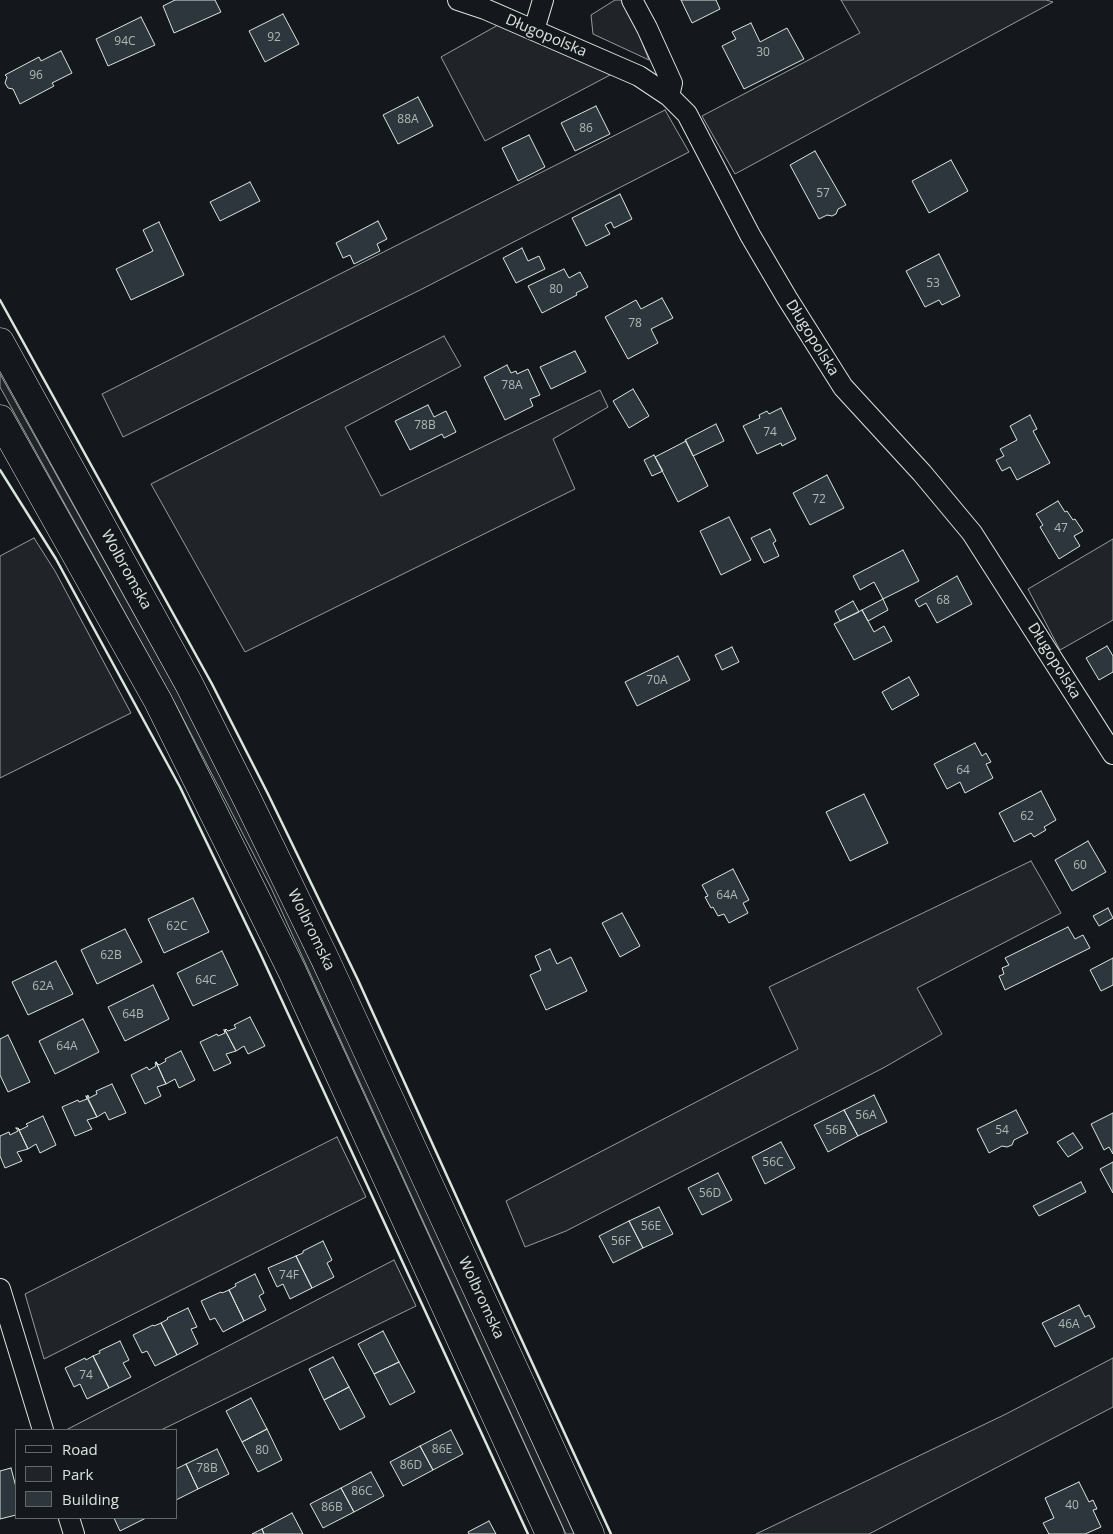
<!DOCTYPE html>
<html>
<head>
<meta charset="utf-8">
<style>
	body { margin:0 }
	#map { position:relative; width:1113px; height:1534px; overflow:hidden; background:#14181c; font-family:"Open Sans",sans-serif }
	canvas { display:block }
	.legend { position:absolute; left:15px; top:1429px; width:162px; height:90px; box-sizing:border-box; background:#14181c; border:1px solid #626a69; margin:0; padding:6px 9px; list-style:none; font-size:15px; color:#d8e6dc }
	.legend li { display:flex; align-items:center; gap:10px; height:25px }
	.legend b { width:25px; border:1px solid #626a69 }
</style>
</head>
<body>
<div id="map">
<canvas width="1113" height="1534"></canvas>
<ul class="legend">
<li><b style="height:6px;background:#14181c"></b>Road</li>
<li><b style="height:14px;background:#202428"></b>Park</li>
<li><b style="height:14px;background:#2c363c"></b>Building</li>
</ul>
</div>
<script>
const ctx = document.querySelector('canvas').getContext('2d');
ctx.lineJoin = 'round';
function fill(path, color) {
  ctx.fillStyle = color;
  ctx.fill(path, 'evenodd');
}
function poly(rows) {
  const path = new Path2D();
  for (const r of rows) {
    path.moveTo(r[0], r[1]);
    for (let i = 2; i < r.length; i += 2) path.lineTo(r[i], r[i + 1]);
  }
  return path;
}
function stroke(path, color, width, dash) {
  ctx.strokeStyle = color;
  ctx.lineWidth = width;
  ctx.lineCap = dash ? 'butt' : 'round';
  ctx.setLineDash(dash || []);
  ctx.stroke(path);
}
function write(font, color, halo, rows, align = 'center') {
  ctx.font = font + ' "Open Sans",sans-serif';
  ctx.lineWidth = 4;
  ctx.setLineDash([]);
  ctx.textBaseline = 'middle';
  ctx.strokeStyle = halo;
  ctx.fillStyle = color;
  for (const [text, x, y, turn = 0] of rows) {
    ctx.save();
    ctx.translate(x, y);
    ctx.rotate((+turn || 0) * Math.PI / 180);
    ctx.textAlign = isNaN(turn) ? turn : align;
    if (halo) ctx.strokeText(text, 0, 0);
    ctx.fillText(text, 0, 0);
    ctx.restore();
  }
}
const green = poly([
	[615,0,625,0,649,60,593,34,591,15,615,0],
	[841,0,1046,0,1053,2,735,174,702,116,860,33,841,0],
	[498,25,612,74,485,141,441,57,498,25],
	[665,110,689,152,420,290,123,437,102,394,665,110],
	[444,336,461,366,345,427,381,496,600,390,608,407,553,439,575,489,245,652,151,484,444,336],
	[0,374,182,700,257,849,345,1034,574,1534,566,1534,271,888,175,703,0,387,0,374],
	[34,538,55,571,131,713,0,778,0,556,34,538],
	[1113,539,1113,620,1060,650,1028,589,1113,539],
	[1031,861,1061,913,917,988,942,1034,885,1067,566,1231,525,1247,506,1201,798,1049,769,987,1031,861],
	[337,1137,366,1197,44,1359,25,1294,337,1137],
	[394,1260,416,1306,161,1430,66,1430,394,1260],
	[1113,1358,1113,1407,869,1534,756,1534,1006,1414,1113,1358]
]);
const building = poly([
	[175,0,215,0,221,12,174,33,163,6,175,0],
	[681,0,716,0,720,9,692,23,681,0],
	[283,14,299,44,265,62,249,31,283,14],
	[141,17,155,45,108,66,96,39,141,17],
	[751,23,760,42,787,28,804,59,744,89,722,46,736,39,732,32,751,23],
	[61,51,72,73,52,83,54,86,20,104,13,89,8,88,5,83,7,77,5,75,39,57,41,61,61,51],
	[418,97,433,126,398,144,383,115,418,97],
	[596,106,610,134,575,151,561,123,596,106],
	[529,135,545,167,518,181,502,148,529,135],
	[815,151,846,205,838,209,836,214,832,216,827,215,819,219,790,165,815,151],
	[951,160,968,191,929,213,912,181,951,160],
	[250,182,260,201,220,221,210,202,250,182],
	[620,194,632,219,614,228,611,222,605,225,610,234,586,246,572,218,620,194],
	[378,221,387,239,377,244,380,251,354,264,350,255,343,258,336,243,378,221],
	[159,222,184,275,131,300,116,269,153,251,143,230,159,222],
	[522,248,528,261,539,256,545,269,516,283,503,258,522,248],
	[939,254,960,296,942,305,939,300,925,307,906,271,939,254],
	[564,269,569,278,580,272,588,287,576,293,577,295,542,313,528,286,564,269],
	[662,298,673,318,651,329,658,343,628,359,605,317,636,300,641,309,662,298],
	[575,351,586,372,551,389,540,367,575,351],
	[507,365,511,373,516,371,517,374,528,369,540,395,530,399,533,406,505,420,484,377,507,365],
	[633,389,649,416,629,428,613,401,633,389],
	[428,405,434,417,446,411,456,432,444,438,442,434,410,450,395,421,428,405],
	[781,408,796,439,782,446,781,443,757,454,743,426,760,418,759,415,767,411,769,414,781,408],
	[1030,415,1037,429,1033,431,1050,463,1017,480,1010,467,1002,471,996,460,1004,456,1000,449,1017,440,1010,426,1030,415],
	[716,424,724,441,693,456,685,440,716,424],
	[686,441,708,486,678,502,655,457,686,441],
	[654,455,663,471,652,476,644,460,654,455],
	[827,475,844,508,810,525,793,493,827,475],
	[1058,501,1065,512,1067,511,1073,520,1075,519,1083,531,1074,536,1080,546,1059,559,1040,527,1043,525,1036,514,1058,501],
	[729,517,751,560,721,575,700,531,729,517],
	[770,529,776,541,773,543,779,556,764,563,751,538,770,529],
	[903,550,919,581,883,599,874,582,860,590,853,576,903,550],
	[957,576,972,604,937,623,926,603,919,607,915,600,957,576],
	[883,599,888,610,868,621,862,610,883,599],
	[853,601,859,612,840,621,835,611,853,601],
	[862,610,874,632,884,626,892,641,854,660,834,624,862,610],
	[1107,646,1113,656,1113,672,1099,680,1086,658,1107,646],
	[732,647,739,662,722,670,715,655,732,647],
	[678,656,690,680,637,706,625,682,678,656],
	[909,677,919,695,892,710,882,692,909,677],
	[975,743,982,756,986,753,991,762,986,764,993,778,965,793,960,782,947,789,934,764,975,743],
	[1041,791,1056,820,1044,827,1046,830,1034,837,1031,833,1014,842,999,813,1041,791],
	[864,794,888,843,850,861,826,812,864,794],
	[1088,841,1106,872,1072,891,1055,860,1088,841],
	[733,869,749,900,743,903,748,913,729,923,724,914,718,916,713,907,711,908,705,897,708,896,702,885,733,869],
	[193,898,209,932,164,953,148,919,193,898],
	[1108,908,1113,918,1099,926,1093,916,1108,908],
	[622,913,640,946,620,957,602,923,622,913],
	[1068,927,1075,939,1083,935,1090,948,1005,990,999,976,1004,974,1002,968,1009,965,1005,958,1068,927],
	[125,929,142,962,97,984,81,950,125,929],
	[550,949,557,964,571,957,587,991,546,1010,530,975,541,970,535,956,550,949],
	[222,951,238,985,193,1006,177,973,222,951],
	[1113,958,1113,985,1101,991,1090,970,1113,958],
	[56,961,73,994,28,1015,12,982,56,961],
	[153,985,169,1019,125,1041,108,1007,153,985],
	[250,1017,265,1046,248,1054,244,1046,236,1051,225,1030,226,1029,228,1031,236,1028,234,1025,250,1017],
	[83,1019,99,1052,55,1074,39,1041,83,1019],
	[224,1030,225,1030,236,1051,226,1054,231,1063,214,1071,200,1042,217,1034,218,1036,225,1033,224,1030],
	[8,1035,30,1082,8,1092,0,1075,0,1039,8,1035],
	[181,1051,195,1080,179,1088,175,1079,166,1084,156,1062,159,1065,166,1061,165,1059,181,1051],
	[156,1062,166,1084,157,1087,161,1096,145,1104,131,1075,147,1067,149,1070,156,1066,155,1063,156,1062],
	[112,1084,126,1113,109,1120,105,1112,97,1117,87,1096,88,1095,89,1098,97,1094,96,1091,112,1084],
	[874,1095,887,1122,858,1136,844,1110,874,1095],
	[86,1096,97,1117,87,1120,92,1129,75,1136,62,1107,78,1100,79,1102,87,1099,86,1096],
	[844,1110,858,1136,828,1152,814,1125,844,1110],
	[1016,1110,1028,1133,1014,1140,1012,1145,1007,1147,1002,1146,989,1153,977,1129,1016,1110],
	[1113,1113,1113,1154,1109,1147,1104,1150,1091,1124,1113,1113],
	[43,1116,56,1145,40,1153,36,1144,28,1149,18,1128,20,1130,28,1126,26,1124,43,1116],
	[16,1128,18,1128,28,1149,17,1152,22,1161,5,1168,0,1156,0,1136,9,1132,10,1135,18,1131,16,1128],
	[1073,1133,1083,1148,1068,1157,1057,1142,1073,1133],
	[781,1142,795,1168,765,1184,752,1157,781,1142],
	[1113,1162,1113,1193,1100,1169,1113,1162],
	[718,1173,732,1200,702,1215,688,1188,718,1173],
	[1081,1182,1086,1192,1039,1216,1033,1206,1081,1182],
	[659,1207,673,1234,643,1248,629,1221,659,1207],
	[629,1221,643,1248,613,1263,599,1236,629,1221],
	[323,1241,332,1260,327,1263,334,1277,312,1288,296,1256,303,1253,303,1251,323,1241],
	[296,1256,312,1288,290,1299,283,1284,277,1287,268,1268,296,1256],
	[255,1274,264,1293,259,1296,266,1310,244,1321,229,1290,236,1286,235,1284,255,1274],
	[229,1290,244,1321,223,1332,215,1318,210,1320,201,1301,221,1292,222,1293,229,1290],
	[1079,1305,1085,1317,1089,1315,1095,1327,1055,1347,1042,1323,1079,1305],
	[188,1308,197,1327,191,1329,198,1344,177,1355,161,1323,168,1319,167,1318,188,1308],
	[161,1323,177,1355,155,1366,147,1351,142,1353,133,1335,153,1325,154,1326,161,1323],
	[383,1331,399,1362,374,1374,358,1344,383,1331],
	[120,1341,129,1360,123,1363,131,1377,109,1388,93,1356,100,1353,99,1351,120,1341],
	[93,1356,109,1388,87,1399,80,1384,74,1387,65,1368,85,1358,86,1360,93,1356],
	[333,1357,349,1387,324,1400,309,1369,333,1357],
	[399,1362,415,1392,390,1405,374,1374,399,1362],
	[349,1387,365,1417,340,1430,324,1400,349,1387],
	[251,1398,267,1429,242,1442,226,1411,251,1398],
	[267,1429,282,1460,258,1472,242,1442,267,1429],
	[451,1430,463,1454,433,1470,420,1446,451,1430],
	[420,1446,433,1470,403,1486,390,1462,420,1446],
	[217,1449,229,1474,198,1489,186,1464,217,1449],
	[186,1464,198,1489,176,1500,176,1469,186,1464],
	[11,1468,16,1487,16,1515,0,1519,0,1471,11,1468],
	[371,1472,384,1496,354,1512,341,1488,371,1472],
	[1079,1482,1089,1502,1093,1500,1097,1509,1093,1510,1101,1527,1085,1534,1049,1534,1043,1523,1054,1518,1045,1498,1079,1482],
	[341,1488,354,1512,323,1528,310,1504,341,1488],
	[292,1513,303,1534,264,1534,262,1529,292,1513],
	[114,1518,146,1518,120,1531,114,1518],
	[489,1521,496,1534,469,1534,468,1532,489,1521],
	[262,1529,264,1534,252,1534,262,1529]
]);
const minor = poly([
	[458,0,485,9,639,76,669,96,687,114,750,235,787,298,843,387,922,473,972,533,1113,754],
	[632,0,647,28,672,83,669,96],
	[534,30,543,0],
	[0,1289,43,1430],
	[69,1518,74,1534]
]);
const secondary = poly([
	[0,342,189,684,246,797,325,959,590,1534],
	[0,419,158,701,292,971,550,1534]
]);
const wall = poly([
	[0,300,212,684,268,794,358,980,512,1319,611,1534],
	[0,470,56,559,180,787,260,953,528,1534]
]);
const numberNames = [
	["92",274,38],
	["94C",125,42],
	["30",763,53],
	["96",36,76],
	["88A",408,120],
	["86",586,129],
	["57",823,194],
	["53",933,284],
	["80",556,290],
	["78",635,324],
	["78A",512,386],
	["78B",425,426],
	["74",770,433],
	["72",819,500],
	["47",1061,529],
	["68",943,601],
	["70A",657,681],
	["64",963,771],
	["62",1027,817],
	["60",1080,866],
	["64A",727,896],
	["62C",177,927],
	["62B",111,956],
	["64C",206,981],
	["62A",43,987],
	["64B",133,1015],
	["64A",67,1047],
	["56A",866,1116],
	["56B",836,1131],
	["54",1002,1131],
	["56C",773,1163],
	["56D",710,1194],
	["56E",651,1227],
	["56F",621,1242],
	["74F",289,1276],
	["46A",1069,1325],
	["74",86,1376],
	["86E",442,1450],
	["80",262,1451],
	["86D",411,1466],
	["78B",207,1469],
	["86C",362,1492],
	["40",1072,1506],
	["86B",332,1508]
];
const streetNames = [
	["Długopolska",546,36,23],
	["Długopolska",812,338,58],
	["Wolbromska",126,570,61],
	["Długopolska",1054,661,58],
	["Wolbromska",311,930,64],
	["Wolbromska",481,1298,65]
];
fill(green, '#202428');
stroke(green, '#939e99', 1);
fill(building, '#2c363c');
stroke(building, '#d8e6dc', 1);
stroke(minor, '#d8e6dc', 22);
stroke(secondary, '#d8e6dc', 29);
stroke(minor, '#14181c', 20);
stroke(secondary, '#14181c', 28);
stroke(wall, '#d8e6dc', 2.5);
write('12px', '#adbab4', null, numberNames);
write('15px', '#d8e6dc', '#14181c', streetNames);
</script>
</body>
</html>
